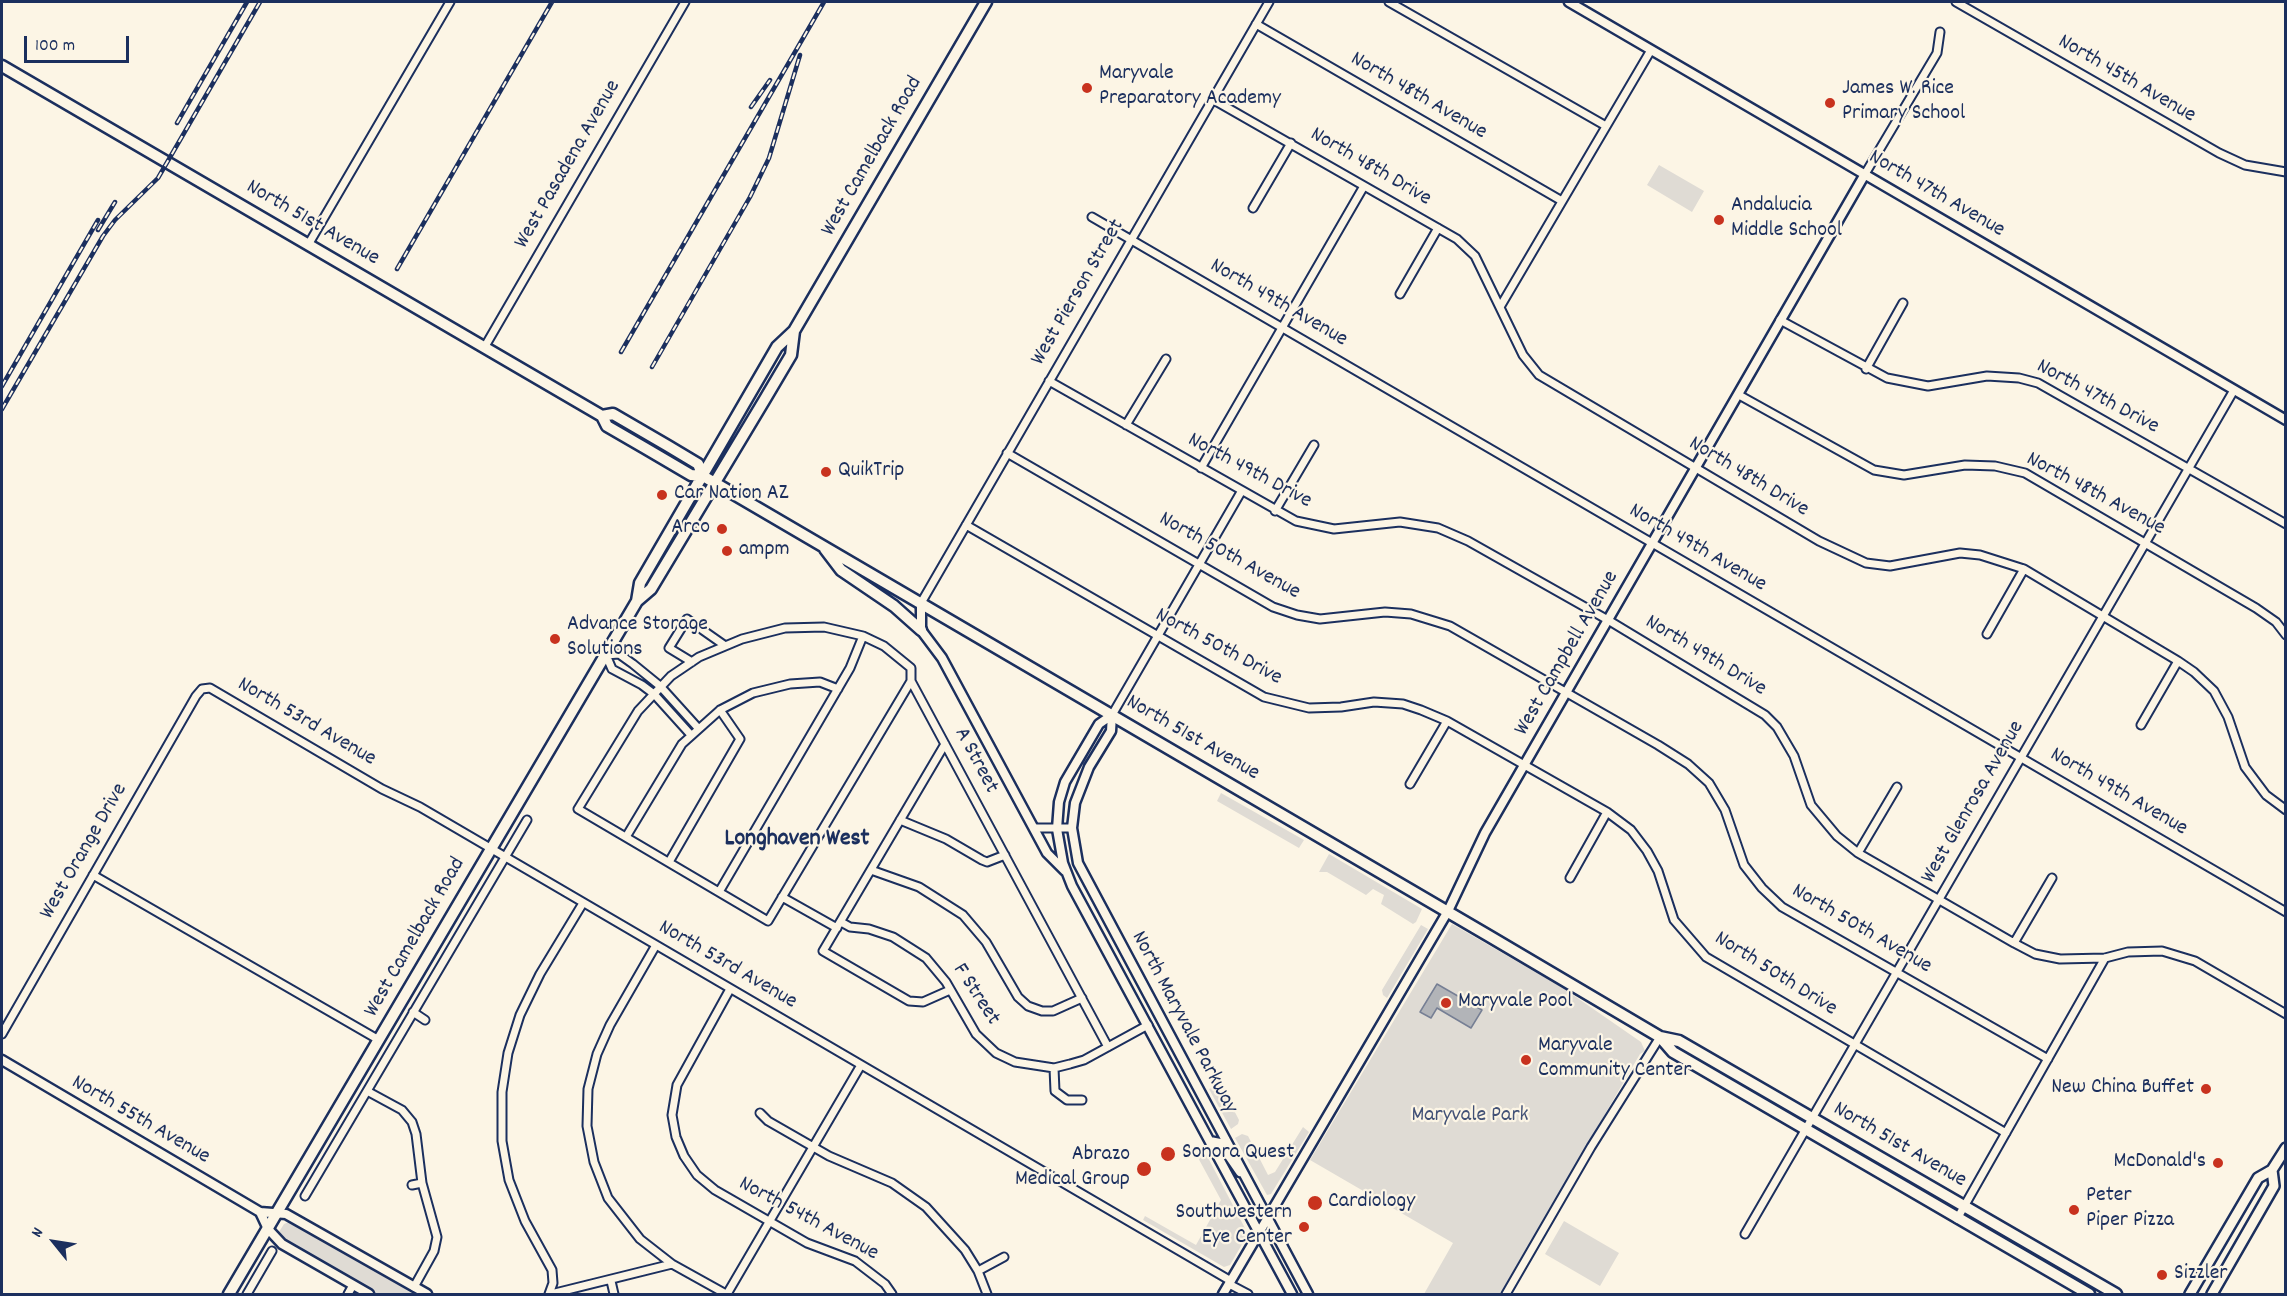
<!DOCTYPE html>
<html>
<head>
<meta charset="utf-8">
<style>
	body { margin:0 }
	#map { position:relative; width:2287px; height:1296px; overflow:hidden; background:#fcf5e5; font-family:Dekko,sans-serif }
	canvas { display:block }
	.frame { position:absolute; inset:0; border:3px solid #1b2f5e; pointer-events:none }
	.north { position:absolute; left:24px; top:1212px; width:60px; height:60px; -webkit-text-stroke:4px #fcf5e5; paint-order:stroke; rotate:300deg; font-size:16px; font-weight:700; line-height:24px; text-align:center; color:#1b2f5e }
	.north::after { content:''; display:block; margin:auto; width:21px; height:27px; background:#1b2f5e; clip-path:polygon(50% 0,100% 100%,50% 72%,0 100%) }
	.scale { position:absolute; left:24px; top:36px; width:105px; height:27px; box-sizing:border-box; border:3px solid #1b2f5e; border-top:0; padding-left:8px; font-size:18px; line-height:21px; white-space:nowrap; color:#1b2f5e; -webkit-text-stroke:4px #fcf5e5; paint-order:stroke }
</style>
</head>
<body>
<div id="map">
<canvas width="2287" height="1296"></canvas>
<div class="frame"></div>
<div class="north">N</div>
<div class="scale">100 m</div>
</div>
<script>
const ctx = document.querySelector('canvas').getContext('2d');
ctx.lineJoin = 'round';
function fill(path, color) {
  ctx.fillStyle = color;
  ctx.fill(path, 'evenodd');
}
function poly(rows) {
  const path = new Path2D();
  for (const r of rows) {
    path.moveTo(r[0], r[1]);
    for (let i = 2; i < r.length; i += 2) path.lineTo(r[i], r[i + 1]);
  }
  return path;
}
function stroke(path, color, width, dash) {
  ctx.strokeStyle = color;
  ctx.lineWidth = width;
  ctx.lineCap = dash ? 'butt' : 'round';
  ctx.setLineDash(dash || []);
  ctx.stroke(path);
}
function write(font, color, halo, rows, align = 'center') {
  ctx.font = font + ' Dekko,sans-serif';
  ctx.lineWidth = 4.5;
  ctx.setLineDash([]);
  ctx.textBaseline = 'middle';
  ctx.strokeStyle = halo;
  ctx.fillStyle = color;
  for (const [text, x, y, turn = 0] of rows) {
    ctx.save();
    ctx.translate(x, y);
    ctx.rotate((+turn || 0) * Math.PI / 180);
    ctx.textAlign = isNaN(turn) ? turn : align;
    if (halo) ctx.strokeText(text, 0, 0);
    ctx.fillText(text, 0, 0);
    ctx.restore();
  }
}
const green = poly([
	[1659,165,1704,191,1692,212,1647,185],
	[1221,793,1304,840,1299,848,1217,801],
	[1329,854,1422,909,1416,922,1413,924,1381,904,1384,895,1373,889,1366,895,1327,872,1319,872],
	[1452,924,1563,988,1641,1042,1645,1051,1640,1054,1500,1294,1424,1294,1453,1243,1310,1160],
	[1421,925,1428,929,1387,998,1383,995,1382,990],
	[1215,1087,1224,1091,1239,1120,1238,1124,1231,1129,1209,1089],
	[1303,1127,1309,1132,1271,1194,1267,1195,1235,1138,1242,1134,1248,1136,1268,1175,1275,1172],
	[1204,1150,1248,1234,1230,1265,1224,1267,1143,1220,1145,1216,1196,1245,1221,1200,1196,1154],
	[291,1221,309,1230,418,1294,377,1294,284,1239,279,1232,284,1224],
	[1564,1221,1619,1253,1600,1286,1545,1254]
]);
const water = poly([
	[1437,984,1482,1010,1471,1028,1437,1008,1431,1018,1420,1012,1437,984]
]);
const minor = poly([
	[1389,2,1606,126],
	[1956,2,2219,153,2245,165,2286,172],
	[1256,24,1562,201],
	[1212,99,1457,239,1475,256,1523,355,1539,375,1819,541,1866,563,1890,566,1960,553,1980,555,2024,569,2178,661,2194,672,2214,691,2228,717,2245,767,2266,795,2286,810],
	[1865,174,1937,53,1940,32],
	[1253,208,1291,143],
	[1092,217,2286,912],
	[308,245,450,2],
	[1400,294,1438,228],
	[1500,307,1651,50],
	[1780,320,1887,378,1928,386,1987,376,2019,378,2038,383,2286,524],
	[484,348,685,2],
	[1866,369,1903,303],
	[1049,381,1296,521,1334,529,1400,522,1438,528,1468,541,1608,620,1765,715,1777,727,1794,756,1811,805,1837,836,1858,853,2014,943,2035,954,2060,959,2105,958,2128,952,2162,951,2195,961,2286,1014],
	[1739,395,1874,470,1904,475,1965,465,1995,466,2025,473,2256,608,2276,622,2286,635],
	[1126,425,1166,359],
	[1007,453,1273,607,1297,615,1320,619,1385,612,1411,614,1450,626,1658,745,1688,764,1709,783,1725,810,1744,865,1762,888,1782,907,2048,1059],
	[1201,468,1364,186],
	[1275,511,1314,445],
	[966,525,1264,697,1309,708,1341,707,1374,702,1403,704,1421,710,1447,721,1607,812,1631,830,1647,851,1658,871,1674,920,1706,957,2006,1133],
	[921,603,1269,2],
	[1987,634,2024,569],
	[692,662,669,648,687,619,724,645],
	[911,681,768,921,578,809,638,711,671,676,699,657,742,639,785,628,824,627,863,636,884,646,911,668,911,681,1108,1047],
	[1112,715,1241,492],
	[2141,725,2178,661],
	[691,735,654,694,642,685,612,669,606,655,619,654,633,664,660,686,698,728],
	[945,744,823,951,909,1001,923,1002,950,990],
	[1410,784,1447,721],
	[900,820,946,839,982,860,987,862,1005,855],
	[1035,828,1072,828],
	[626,837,682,744,720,710,753,693,790,684,820,682,838,689],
	[1858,853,1897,787],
	[669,862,740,739,720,710],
	[871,870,919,887,963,915,986,942,1018,997,1028,1006,1042,1011,1053,1011,1082,998],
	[93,875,379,1040],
	[1570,878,1607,812],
	[719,892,850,668,863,636],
	[782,897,837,928],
	[841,922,850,927,869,929,893,937,926,958,946,982,976,1034,996,1053,1015,1062,1054,1068,1070,1064,1084,1060,1148,1025],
	[2014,943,2052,878],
	[656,945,610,1025,597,1054,588,1089,587,1126,594,1162,608,1198,640,1239,672,1264],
	[730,989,677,1085,672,1115,676,1137,684,1156,697,1175,715,1190,807,1243,855,1261,885,1284,892,1294],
	[413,1012,425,1020],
	[2,1034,196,696,202,689,210,688,382,789,420,807,1231,1281],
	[1054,1068,1055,1091,1067,1100,1082,1100],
	[367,1091,402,1110,412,1122,416,1134,422,1183,437,1237,434,1251,414,1287],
	[760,1113,768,1121,829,1156,892,1183,926,1207,965,1250,978,1271,987,1294],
	[412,1185,422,1183],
	[305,1196,527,820],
	[1957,1219,2105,958],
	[1745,1234,2234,390],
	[978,1271,1004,1257],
	[611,1281,614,1294],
	[1229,1284,1248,1294],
	[247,1294,272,1251],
	[348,1294,353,1285],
	[549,1294,553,1283,552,1270,525,1221,509,1180,502,1141,502,1092,508,1053,520,1015,540,974,583,903],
	[551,1294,672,1264,726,1294],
	[727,1294,861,1065],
	[1506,1294,1591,1147,1660,1037]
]);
const tertiary = poly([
	[1569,2,2286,420],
	[921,603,921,630,942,658,1047,853,1065,871],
	[1112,715,1099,724,1065,782,1059,802,1057,829,1063,863,1072,886,1292,1294],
	[1112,715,1111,731,1089,767,1075,803,1072,828,1078,863,1308,1294],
	[2,1060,260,1212,286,1214,427,1294],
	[1210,1141,1220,1143,1240,1172],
	[260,1212,268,1229,282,1244,369,1294],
	[1223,1294,1448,911,1485,833,1865,174]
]);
const secondary = poly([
	[2190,1294,2258,1178,2272,1170,2286,1148],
	[2212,1294,2274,1186,2272,1170]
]);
const primary = poly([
	[2,66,602,416,607,426,645,448,691,475,703,476,1489,936,1660,1037,1673,1052,2089,1294],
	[602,416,613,414,668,446,698,464,703,476],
	[825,549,841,570,894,606,921,630],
	[637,601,640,583,777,347,794,331,986,2],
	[1660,1037,1679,1041,2116,1294],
	[229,1294,637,601,651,589,765,399,791,355,794,331]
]);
const rail = poly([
	[751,107,770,80],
	[177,123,247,2],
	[98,230,115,202],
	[397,269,552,2],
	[621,352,824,2],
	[652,367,750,197,769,158,800,55],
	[2,386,98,220],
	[2,409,103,236,115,220,158,178,260,2]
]);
const markers = [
	[1087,88,6,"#c8321e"],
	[1830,103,6,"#c8321e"],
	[1719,220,6,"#c8321e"],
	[826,472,6,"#c8321e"],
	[662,495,6,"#c8321e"],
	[722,529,6,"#c8321e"],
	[727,551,6,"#c8321e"],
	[555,639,6,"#c8321e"],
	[1446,1003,6,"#c8321e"],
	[1526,1060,6,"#c8321e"],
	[2206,1089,6,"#c8321e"],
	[1168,1154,8,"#c8321e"],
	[2218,1163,6,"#c8321e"],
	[1144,1169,8,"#c8321e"],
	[1315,1203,8,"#c8321e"],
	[2074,1210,6,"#c8321e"],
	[1304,1227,6,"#c8321e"],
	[2162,1275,6,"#c8321e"]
];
const poiNames = [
	["Maryvale",1099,75],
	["Preparatory Academy",1099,100],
	["James W. Rice",1842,90],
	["Primary School",1842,115],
	["Andalucia",1731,207],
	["Middle School",1731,232],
	["QuikTrip",838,472],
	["Car Nation AZ",674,495],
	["Arco",710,529,"right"],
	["ampm",739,551],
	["Advance Storage",567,626],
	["Solutions",567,651],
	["Maryvale Pool",1458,1003],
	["Maryvale",1538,1047],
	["Community Center",1538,1072],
	["New China Buffet",2194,1089,"right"],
	["Sonora Quest",1182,1154],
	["Abrazo",1130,1156,"right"],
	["Medical Group",1130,1181,"right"],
	["McDonald's",2206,1163,"right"],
	["Peter",2086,1197],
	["Piper Pizza",2086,1222],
	["Cardiology",1328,1203],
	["Southwestern",1292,1214,"right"],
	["Eye Center",1292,1239,"right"],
	["Sizzler",2174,1275]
];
const streetNames = [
	["North 45th Avenue",2126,80,30],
	["North 48th Avenue",1418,97,30],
	["West Camelback Road",873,157,-60],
	["West Pasadena Avenue",569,165,-60],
	["North 48th Drive",1370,168,30],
	["North 47th Avenue",1936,195,30],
	["North 51st Avenue",312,224,30],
	["West Pierson Street",1079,293,-60],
	["North 49th Avenue",1278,304,30],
	["North 47th Drive",2097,398,28],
	["North 49th Drive",1249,472,28],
	["North 48th Drive",1748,478,31],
	["North 48th Avenue",2095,495,28],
	["North 49th Avenue",1697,549,30],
	["North 50th Avenue",1229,557,29],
	["North 50th Drive",1218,648,28],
	["West Campbell Avenue",1568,654,-60],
	["North 49th Drive",1705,657,31],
	["North 53rd Avenue",306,723,30],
	["North 51st Avenue",1192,739,30],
	["A Street",975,761,62],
	["North 49th Avenue",2118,793,30],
	["West Glenrosa Avenue",1974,803,-60],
	["West Orange Drive",85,852,-60],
	["North 50th Avenue",1861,930,30],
	["West Camelback Road",416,938,-60],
	["North 53rd Avenue",727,966,30],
	["North 50th Drive",1775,975,32],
	["F Street",975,995,57],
	["North Maryvale Parkway",1183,1023,62],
	["North 55th Avenue",140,1121,30],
	["North 51st Avenue",1899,1146,30],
	["North 54th Avenue",808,1220,28]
];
const parkNames = [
	["Maryvale Park",1470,1117]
];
const neighbourhoodNames = [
	["Longhaven West",797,841]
];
fill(green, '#dfdbd4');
fill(water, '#b2b4b8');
stroke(water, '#767f94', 1.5);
stroke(minor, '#1b2f5e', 11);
stroke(tertiary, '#1b2f5e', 13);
stroke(secondary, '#1b2f5e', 14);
stroke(primary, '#1b2f5e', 15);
stroke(minor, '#fcf5e5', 7);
stroke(tertiary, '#fcf5e5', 8);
stroke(secondary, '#fcf5e5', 9);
stroke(primary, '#fcf5e5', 10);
stroke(rail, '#1b2f5e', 4.5);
stroke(rail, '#fcf5e5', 2, [7]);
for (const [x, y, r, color] of markers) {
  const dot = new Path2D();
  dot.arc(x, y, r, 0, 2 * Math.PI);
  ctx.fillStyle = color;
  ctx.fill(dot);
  stroke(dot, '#fcf5e5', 2);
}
write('22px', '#1b2f5e', '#fcf5e5', poiNames, 'left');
write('22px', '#1b2f5e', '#fcf5e5', streetNames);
write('22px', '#425176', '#fcf5e5', parkNames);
write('bold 24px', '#1b2f5e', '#fcf5e5', neighbourhoodNames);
</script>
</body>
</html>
